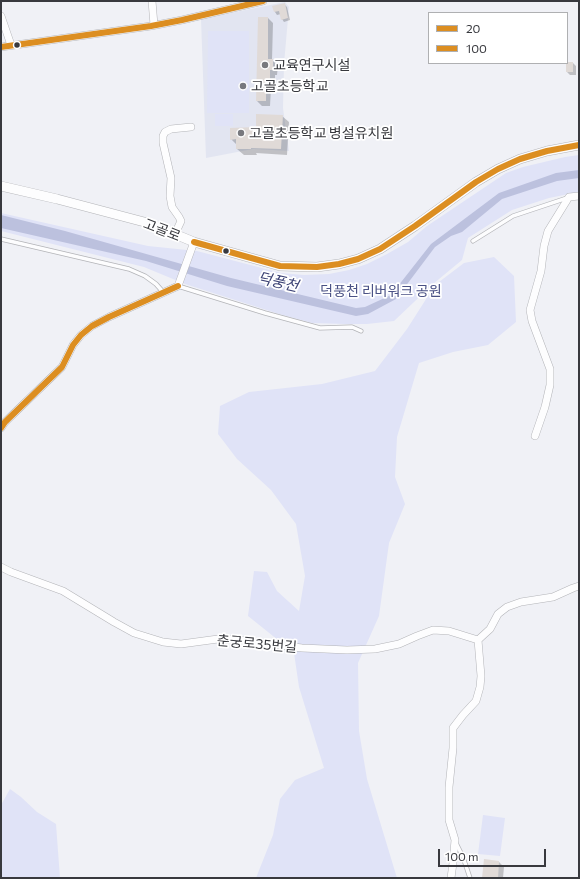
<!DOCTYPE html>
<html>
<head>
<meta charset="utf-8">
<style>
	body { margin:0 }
	#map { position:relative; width:580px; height:879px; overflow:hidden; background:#f0f1f6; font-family:Commissioner,sans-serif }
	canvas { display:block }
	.frame { position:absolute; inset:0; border:2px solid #38393e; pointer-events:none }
	.legend { position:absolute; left:428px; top:12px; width:140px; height:52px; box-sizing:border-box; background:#fff; border:1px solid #afb0b2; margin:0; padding:5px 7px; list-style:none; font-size:12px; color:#38393e }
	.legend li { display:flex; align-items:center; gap:8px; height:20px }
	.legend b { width:20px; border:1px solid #afb0b2 }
	.scale { position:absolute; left:438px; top:849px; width:108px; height:18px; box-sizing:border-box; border:2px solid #38393e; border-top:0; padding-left:5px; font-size:12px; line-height:14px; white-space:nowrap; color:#38393e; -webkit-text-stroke:3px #fff; paint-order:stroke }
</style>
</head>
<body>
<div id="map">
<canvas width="580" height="879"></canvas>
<div class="frame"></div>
<ul class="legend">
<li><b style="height:5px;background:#dc8e21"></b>20</li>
<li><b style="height:5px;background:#dc8e21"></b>100</li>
</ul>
<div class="scale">100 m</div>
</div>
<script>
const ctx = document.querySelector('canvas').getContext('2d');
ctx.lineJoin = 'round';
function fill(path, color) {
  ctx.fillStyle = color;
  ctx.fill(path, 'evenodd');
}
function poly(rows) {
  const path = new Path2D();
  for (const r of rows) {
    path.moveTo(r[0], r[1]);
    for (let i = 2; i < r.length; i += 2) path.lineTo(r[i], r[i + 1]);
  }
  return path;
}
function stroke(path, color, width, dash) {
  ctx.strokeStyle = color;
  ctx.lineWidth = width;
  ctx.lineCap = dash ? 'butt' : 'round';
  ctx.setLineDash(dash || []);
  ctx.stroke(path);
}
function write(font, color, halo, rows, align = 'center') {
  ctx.font = font + ' Commissioner,"Noto Sans KR",sans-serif';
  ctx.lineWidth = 3.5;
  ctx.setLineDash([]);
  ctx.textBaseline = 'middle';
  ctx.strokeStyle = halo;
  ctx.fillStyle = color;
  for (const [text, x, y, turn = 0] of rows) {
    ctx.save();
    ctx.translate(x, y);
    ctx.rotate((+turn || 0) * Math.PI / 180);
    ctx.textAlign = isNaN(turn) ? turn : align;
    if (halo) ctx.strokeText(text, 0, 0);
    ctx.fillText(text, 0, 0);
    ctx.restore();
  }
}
const built = poly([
	[285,2,289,7,284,64,283,108,289,151,253,149,206,158,201,19]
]);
const green = poly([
	[208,31,249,31,249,113,207,113],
	[215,114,233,114,233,126,215,126],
	[579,155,579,192,549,198,512,210,468,238,462,260,433,284,394,321,367,324,345,324,312,323,279,314,185,284,144,267,1,231,1,213,148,246,197,251,281,273,304,275,329,274,349,270,367,264,387,254,408,242,427,226,506,173,523,167,565,157],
	[494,257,514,276,516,322,488,345,453,352,419,363,397,437,395,477,405,504,389,543,379,616,358,663,359,731,367,779,397,878,256,878,273,835,280,799,295,780,324,768,299,687,294,653,268,632,248,616,254,571,267,572,277,591,299,611,305,576,296,524,271,490,237,459,218,434,220,406,249,392,322,384,375,371,407,329,435,285,464,263],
	[10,789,21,797,37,812,56,824,60,878,1,878,1,805],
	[483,815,505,818,500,856,478,854]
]);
const water = poly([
	[579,170,579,178,557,181,502,199,462,232,451,236,435,247,396,299,368,314,356,316,227,286,146,261,1,228,1,215,65,231,231,278,356,308,365,307,391,295,431,244,499,193,556,173]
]);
const shadow = poly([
	[284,4,287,7,290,20,284,22,282,19,281,14,277,15,275,12,274,7],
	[259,18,268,18,273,23,272,60,278,65,277,75,275,75,275,88,271,88,270,106,262,106,257,101],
	[567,63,573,63,576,66,576,75,570,75,567,72],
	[282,116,289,122,287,155,256,153,257,155,244,155,237,149,237,145,231,139],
	[499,862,504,867,503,878,483,878]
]);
const building = poly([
	[285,3,288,18,281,20,279,11,274,12,272,6],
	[258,17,268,17,268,59,273,59,273,70,270,70,270,83,266,83,266,101,256,101],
	[567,62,573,62,573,72,566,72,566,63,567,63],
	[256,114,283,115,281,149,251,148,251,149,236,149,236,139,230,140,230,128,256,127],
	[484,859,499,861,498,878,482,878]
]);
const service = poly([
	[1,239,129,269,145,276,156,284,164,293],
	[473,241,513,216,567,198],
	[178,286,265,313,320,328,352,327,361,331],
	[456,843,463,857,470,878]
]);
const minor = poly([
	[152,1,154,25],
	[1,16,11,45],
	[1,47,151,26,182,20,263,1],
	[175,234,181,221,179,217,172,207,170,196,171,178,163,143,163,136,165,132,171,129,191,127],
	[1,428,5,422,62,367,73,345,81,335,92,326,109,317,178,286,194,242],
	[535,436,545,407,550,385,550,369,532,321,530,310,541,271,544,246,548,231,569,197,579,196],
	[1,567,11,572,63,591,114,622,134,633,163,642,181,644,218,639,240,640,302,648,347,650,375,649,399,644,417,636,433,630,449,631,478,640],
	[451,878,453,863,455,840,449,820,449,787,453,748,453,728,463,715,476,701,480,687,481,676,478,640,490,629,498,614,507,607,521,602,553,597,573,588,579,586]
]);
const tertiary = poly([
	[1,186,57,199,148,223,194,242,280,266,317,267,339,264,358,259,380,249,415,226,476,182,498,169,520,159,547,151,579,145]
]);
const bus1 = poly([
	[194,242,280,266,317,267,339,264,358,259,380,249,415,226,476,182,498,169,520,159,547,151,579,145],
	[1,428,5,422,62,367,73,345,81,335,92,326,109,317,178,286]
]);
const bus2 = poly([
	[1,47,151,26,182,20,263,1]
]);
const markers = [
	[17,45,3.5,"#38393e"],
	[265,65,4,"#78797e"],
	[243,86,4,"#78797e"],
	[241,133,4,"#78797e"],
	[226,251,3.5,"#38393e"]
];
const poiNames = [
	["교육연구시설",273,65],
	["고골초등학교",251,86],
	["고골초등학교 병설유치원",249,133]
];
const streetNames = [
	["고골로",162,230,21],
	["춘궁로35번길",257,644,5]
];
const parkNames = [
	["덕풍천 리버워크 공원",381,291]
];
const waterNames = [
	["덕풍천",278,282,13]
];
fill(built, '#e2e5f1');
fill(green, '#e0e3f7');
fill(water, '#bcc1de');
fill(shadow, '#0003');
fill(building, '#e0dad7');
stroke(service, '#b3b4b8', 5);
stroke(minor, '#b3b4b8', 8);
stroke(tertiary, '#b3b4b8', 10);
stroke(service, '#fdfdfe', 3.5);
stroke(minor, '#fdfdfe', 7);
stroke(tertiary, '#fdfdfe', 9);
stroke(bus1, '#dc8e21', 6);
stroke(bus2, '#dc8e21', 6);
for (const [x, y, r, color] of markers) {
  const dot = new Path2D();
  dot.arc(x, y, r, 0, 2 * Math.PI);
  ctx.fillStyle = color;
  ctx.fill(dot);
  stroke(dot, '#fff', 1.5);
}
write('14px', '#38393e', '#fff', poiNames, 'left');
write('14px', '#38393e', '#fff', streetNames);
write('14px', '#4a5185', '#fff', parkNames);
write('italic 15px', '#3c4275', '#fff', waterNames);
</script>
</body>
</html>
